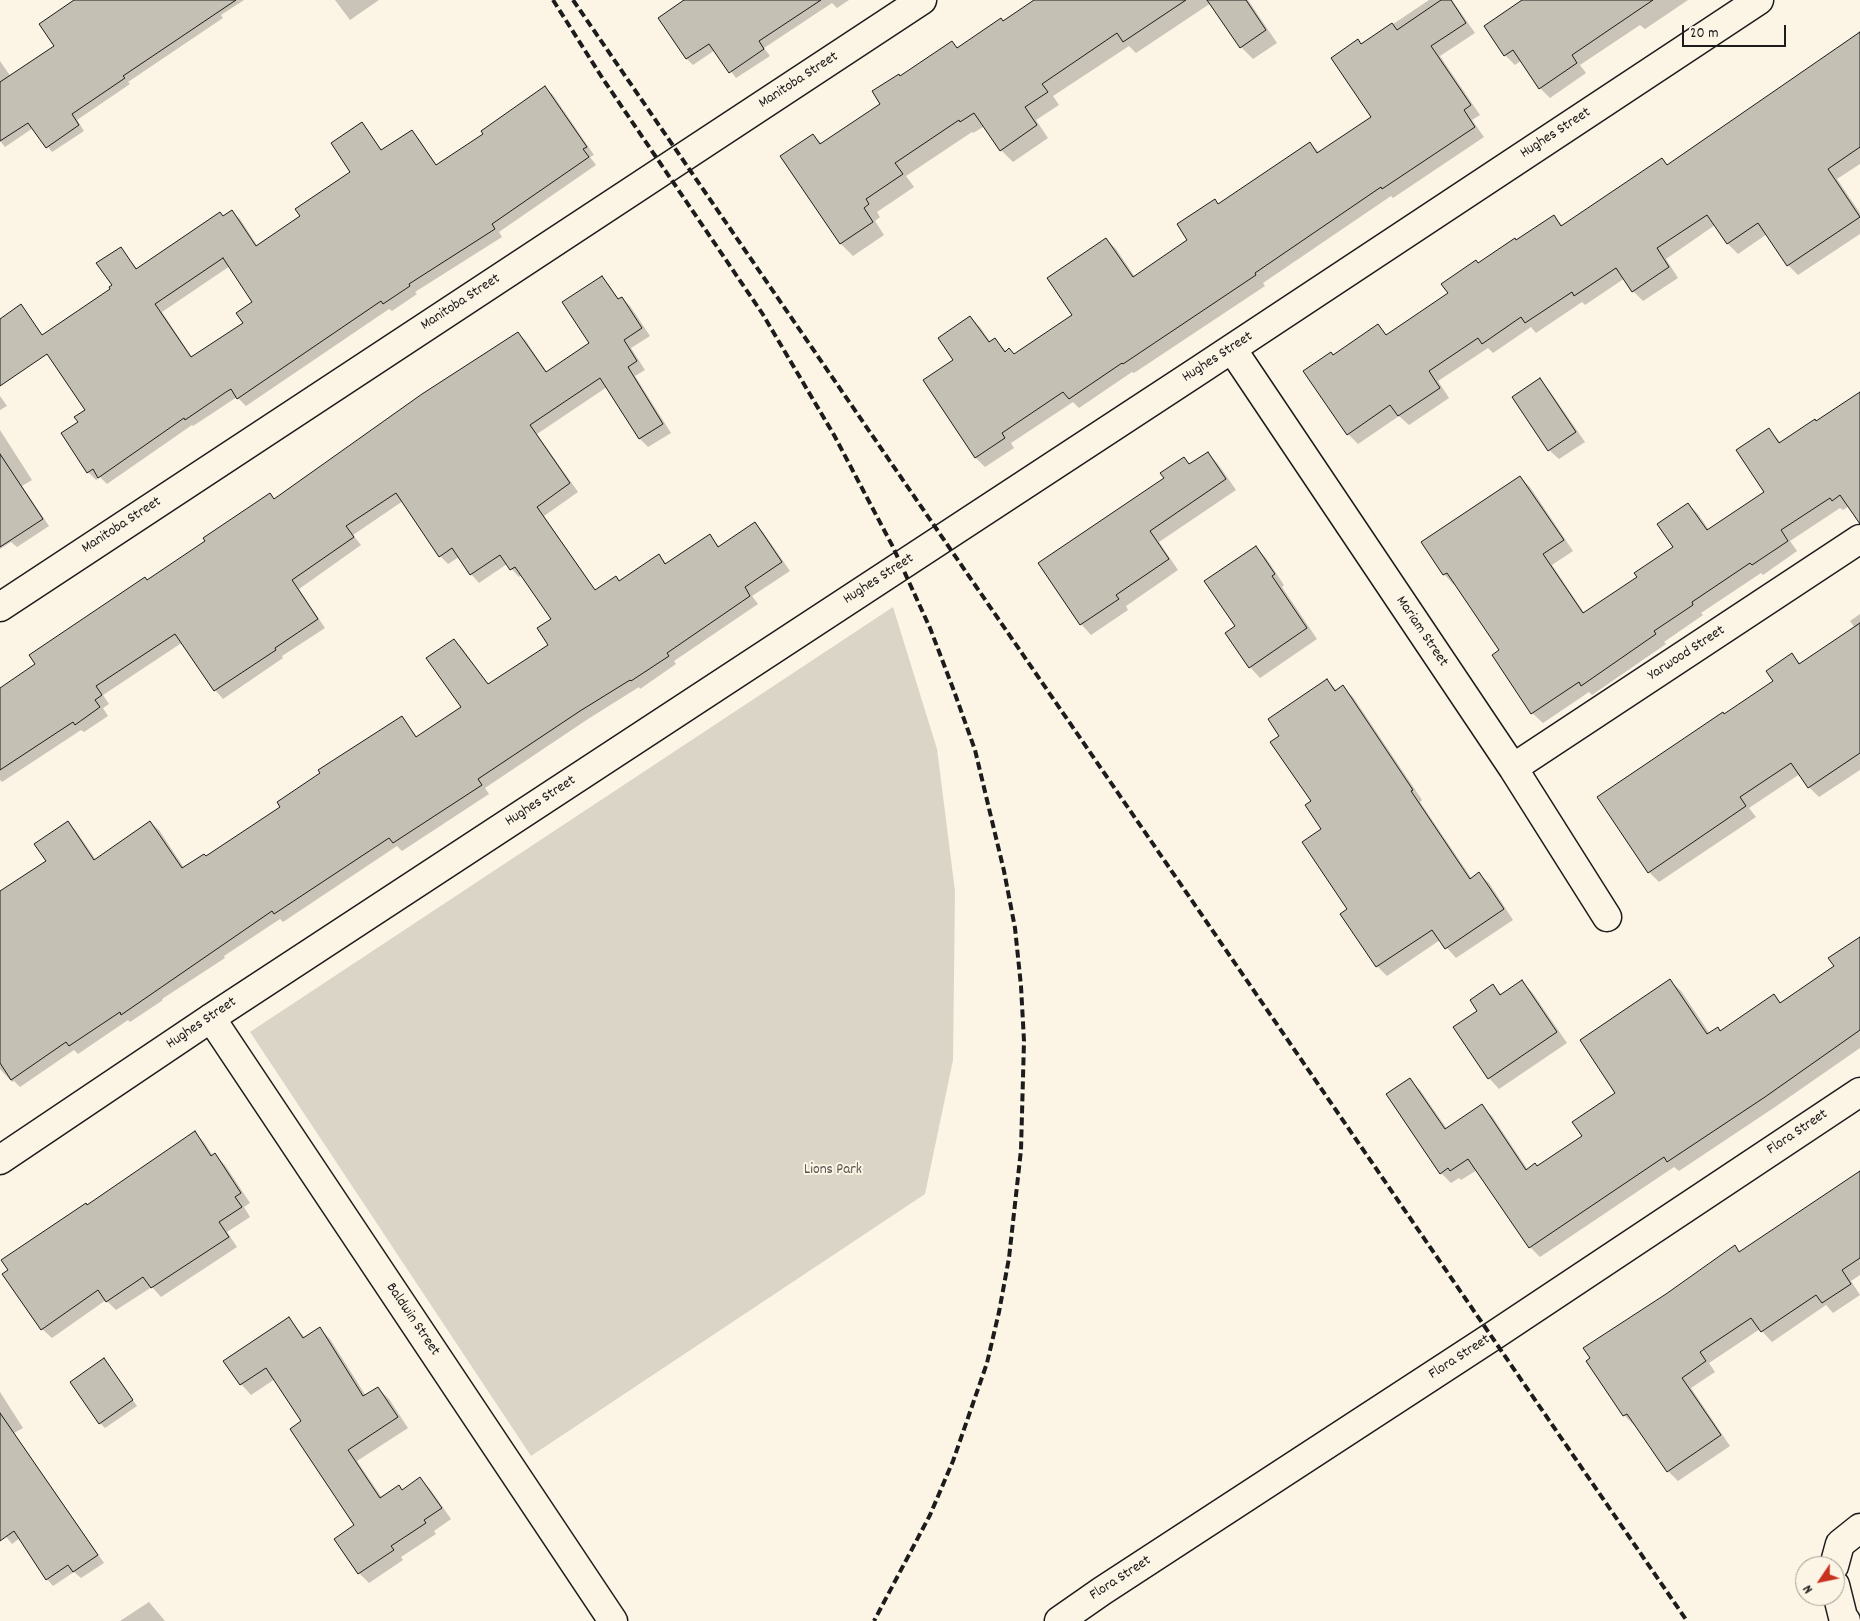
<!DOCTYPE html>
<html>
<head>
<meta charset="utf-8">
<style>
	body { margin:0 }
	#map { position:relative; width:1860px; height:1621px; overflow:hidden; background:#fcf5e5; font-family:Dekko,sans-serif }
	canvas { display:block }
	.north { position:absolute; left:1795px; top:1556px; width:50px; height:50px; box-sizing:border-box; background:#fcf5e5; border:1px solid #a29e95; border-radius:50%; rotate:236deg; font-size:14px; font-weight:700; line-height:20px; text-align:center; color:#1c1c1c }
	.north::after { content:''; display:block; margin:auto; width:18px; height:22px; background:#c8321e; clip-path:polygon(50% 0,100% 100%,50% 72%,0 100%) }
	.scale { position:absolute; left:1682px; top:25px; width:104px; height:22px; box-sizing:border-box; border:2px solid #1c1c1c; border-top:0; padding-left:6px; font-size:15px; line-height:18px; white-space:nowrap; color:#1c1c1c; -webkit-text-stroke:4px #fcf5e5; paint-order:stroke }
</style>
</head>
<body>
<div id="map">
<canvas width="1860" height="1621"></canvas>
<div class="north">N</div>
<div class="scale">20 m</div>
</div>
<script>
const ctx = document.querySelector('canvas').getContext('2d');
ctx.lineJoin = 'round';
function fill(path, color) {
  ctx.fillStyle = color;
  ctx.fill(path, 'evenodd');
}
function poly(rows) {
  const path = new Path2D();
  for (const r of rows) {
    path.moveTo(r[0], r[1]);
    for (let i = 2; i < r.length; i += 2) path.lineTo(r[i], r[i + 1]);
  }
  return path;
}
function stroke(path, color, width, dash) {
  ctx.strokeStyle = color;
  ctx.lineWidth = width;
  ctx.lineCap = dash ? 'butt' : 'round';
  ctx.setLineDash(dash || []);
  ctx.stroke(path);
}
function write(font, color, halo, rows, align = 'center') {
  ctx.font = font + ' Dekko,sans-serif';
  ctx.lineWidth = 4;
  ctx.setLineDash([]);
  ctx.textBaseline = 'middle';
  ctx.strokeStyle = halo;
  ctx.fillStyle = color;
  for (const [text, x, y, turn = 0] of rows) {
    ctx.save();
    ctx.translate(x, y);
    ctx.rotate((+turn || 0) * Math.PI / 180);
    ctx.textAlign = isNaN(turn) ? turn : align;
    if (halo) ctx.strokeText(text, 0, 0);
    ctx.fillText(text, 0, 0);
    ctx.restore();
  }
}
const green = poly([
	[893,607,937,749,955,891,953,1060,925,1194,531,1456,250,1032]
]);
const shadow = poly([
	[77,0,244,0,221,15,223,18,128,82,130,84,77,120,84,131,52,152,33,128,5,147,0,141,0,61,11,77,56,46],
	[335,0,379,0,350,20],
	[682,0,849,0,837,8,832,3,764,48,770,56,736,78,715,50,693,65,687,59,659,18,683,2],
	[1036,0,1248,0,1277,43,1253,59,1241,47,1211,3,1136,53,1129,46,1053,96,1059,105,1036,120,1048,138,1013,162,1001,150,985,126,973,133,972,132,906,176,914,187,877,212,880,217,875,221,884,235,853,256,841,244,782,156,813,135,822,144,882,104,900,78,952,42,958,49],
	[1429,0,1452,0,1475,33,1440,56,1480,115,1472,120,1484,137,1393,198,1391,196,1263,283,1265,286,1134,373,1132,372,1079,408,1073,402,1011,443,1014,448,985,467,976,458,924,381,955,360,970,317,980,327,991,343,995,340,1007,352,1015,355,1074,315,1106,239,1116,249,1135,277,1189,241,1215,200,1219,205,1310,143,1320,153,1373,117,1358,41,1362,45],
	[1524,0,1688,0,1645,29,1640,25,1580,65,1586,73,1550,98,1540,88,1522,60,1515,65,1505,55],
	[1860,31,1860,164,1837,179,1860,213,1860,234,1798,275,1788,265,1767,234,1738,254,1728,244,1715,225,1666,259,1678,278,1643,301,1633,291,1625,278,1585,305,1582,302,1536,333,1531,327,1493,353,1488,348,1438,381,1449,398,1409,425,1399,416,1358,444,1348,434,1334,356,1378,326,1387,335,1449,293,1479,264,1553,216,1563,226,1662,160,1668,166,1858,35,1857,33],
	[545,87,553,95,594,155,590,157,596,165,499,232,502,237,415,292,417,294,392,311,389,309,246,406,237,397,234,399,193,426,192,425,107,484,100,477,96,480,88,472,80,422,86,410,120,248,138,270,232,212,240,219,258,247,302,217,352,172,362,124,369,132,382,151,411,131,419,139,437,166,485,134],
	[230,266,254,302,245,323,192,357,162,312],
	[602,277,610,286,619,300,622,298,630,306,650,336,631,348,645,370,635,376,671,433,648,447,640,439,607,387,537,434,578,492,544,516,596,591,620,582,659,556,667,564,709,536,720,547,755,524,763,532,790,571,752,596,758,604,674,661,676,664,640,689,639,687,588,719,485,788,489,794,402,851,397,846,283,922,280,919,224,956,225,958,162,999,163,1000,130,1022,128,1020,78,1054,74,1050,20,1087,14,1081,12,1082,0,1069,0,892,47,861,68,822,76,831,96,860,150,822,159,830,184,868,206,857,282,807,402,718,418,738,462,708,454,640,462,648,489,685,550,645,553,619,522,575,519,577,507,564,479,583,471,574,459,557,448,564,440,556,403,501,353,535,361,545,299,589,325,628,282,656,283,658,223,699,215,690,183,642,103,695,109,704,103,708,108,716,84,732,81,730,2,782,0,780,0,689,37,665,148,581,207,541,270,494,275,500,518,333,526,341,547,372,590,343],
	[1540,380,1549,390,1585,442,1559,459,1549,450],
	[1860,393,1860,499,1843,510,1840,508,1790,541,1797,551,1763,575,1761,573,1701,613,1703,615,1664,642,1666,644,1592,695,1589,692,1543,723,1532,713,1500,650,1456,584,1454,585,1444,574,1520,477,1530,487,1573,551,1552,565,1585,614,1638,578,1674,547,1688,504,1698,514,1709,530,1765,492,1769,429,1781,443,1817,422],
	[0,396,7,406,0,410],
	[0,430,32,480,22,486,49,526,17,547,11,542,0,549],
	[1208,453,1218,464,1236,490,1159,542,1178,570,1126,606,1128,610,1091,635,1081,624,1040,563,1166,478,1184,458,1190,465],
	[1256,547,1266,558,1284,585,1282,587,1317,639,1260,678,1250,667,1237,626],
	[1860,614,1860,770,1819,797,1809,787,1800,774,1749,808,1756,817,1659,882,1649,872,1725,715,1775,682,1792,655,1801,664,1855,628,1850,621],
	[1327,680,1337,691,1343,687,1353,697,1422,800,1420,802,1472,879,1479,874,1489,883,1513,920,1456,958,1440,940,1387,976,1377,966,1349,910,1312,801,1281,736],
	[1860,954,1860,1048,1775,1107,1679,1171,1674,1167,1540,1257,1530,1247,1477,1170,1461,1180,1459,1178,1451,1183,1441,1173,1410,1080,1420,1090,1447,1129,1481,1106,1492,1116,1528,1170,1537,1167,1583,1136,1617,1093,1670,981,1681,991,1710,1034,1720,1032,1774,996,1781,1003],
	[1522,982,1532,992,1567,1043,1499,1089,1489,1078,1479,1011,1493,986,1502,995],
	[195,1133,204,1142,213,1156,215,1155,225,1165,250,1203,244,1207,250,1217,227,1232,237,1247,161,1297,152,1287,116,1310,106,1300,52,1338,42,1329,87,1206],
	[1860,1173,1860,1275,1851,1281,1860,1295,1833,1313,1826,1305,1772,1342,1760,1329,1709,1363,1715,1372,1691,1388,1730,1446,1678,1481,1668,1471,1636,1425,1635,1426,1624,1415,1588,1361,1667,1295,1735,1247,1741,1253],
	[289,1319,305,1338,320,1329,330,1339,366,1396,378,1388,389,1399,408,1428,357,1461,382,1498,403,1491,420,1479,430,1489,451,1519,434,1531,436,1534,401,1557,403,1560,369,1583,359,1573,356,1526,303,1421,275,1379,251,1395,241,1384],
	[104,1360,137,1406,105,1428,100,1423],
	[0,1392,23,1428,14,1433,104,1563,81,1578,74,1572,53,1586,47,1579,20,1538,12,1544,0,1529],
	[149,1602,165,1621,120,1621]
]);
const building = poly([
	[74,0,236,0,123,76,125,78,72,114,79,125,46,148,28,123,0,141,0,82,54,46,39,24,74,0],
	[684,0,821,0,759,41,764,49,729,73,709,44,686,59,658,18,684,0],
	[1034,0,1186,0,1123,42,1117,33,1042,84,1048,92,1025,107,1037,125,1000,151,974,113,960,122,959,120,895,163,903,174,866,199,869,204,864,208,873,222,840,244,780,156,813,134,820,144,880,104,872,91,899,74,900,76,952,41,957,48,1001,18,1003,21,1034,0],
	[1207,0,1246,0,1266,30,1240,48,1207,0],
	[1441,0,1451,0,1466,23,1431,46,1471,105,1464,110,1475,127,1382,189,1381,187,1255,273,1256,275,1123,364,1122,363,1069,399,1063,392,1002,433,1005,438,975,458,923,380,953,360,938,338,970,316,989,342,995,338,1005,352,1009,348,1014,354,1072,315,1047,278,1106,238,1133,277,1187,240,1177,224,1215,199,1218,204,1310,142,1317,153,1371,117,1331,58,1358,39,1361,44,1392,23,1397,30,1441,0],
	[1522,0,1653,0,1572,55,1577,63,1539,89,1513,50,1504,56,1484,26,1522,0],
	[1860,32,1860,147,1828,169,1860,217,1787,266,1758,223,1727,244,1707,215,1657,248,1669,267,1632,292,1616,268,1574,296,1572,292,1525,323,1521,317,1482,344,1478,338,1429,371,1440,388,1398,416,1390,405,1347,435,1303,371,1331,352,1333,355,1378,324,1386,335,1448,293,1441,284,1476,260,1478,263,1515,238,1516,240,1554,215,1561,226,1662,158,1667,165,1860,32],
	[545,86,587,147,583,149,589,157,492,224,495,229,409,284,410,286,383,304,381,301,237,399,231,389,226,392,185,420,184,418,98,478,93,469,87,473,61,433,78,422,74,417,85,410,47,354,0,386,0,319,21,304,42,335,110,289,109,287,112,285,96,263,121,247,136,269,220,212,223,216,232,210,256,246,300,216,295,209,350,172,331,143,362,122,381,150,412,130,436,165,483,134,481,131,545,86],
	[223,258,252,302,236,313,243,323,191,357,155,304,223,258],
	[602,276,618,299,622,297,642,328,624,340,637,361,628,367,663,424,639,439,600,378,530,425,570,483,537,507,595,590,616,576,619,581,659,554,665,564,710,534,718,547,755,522,782,562,745,587,750,596,667,653,669,656,631,681,630,680,580,711,478,779,482,785,393,843,389,838,274,914,272,911,121,1015,120,1012,69,1046,66,1042,11,1080,0,1063,0,891,46,861,34,844,68,821,94,860,150,821,182,868,204,854,206,856,280,807,277,802,320,773,318,770,402,716,416,737,461,707,426,658,454,639,488,684,548,645,537,628,551,619,515,567,510,570,500,555,470,575,452,548,439,557,396,493,346,526,354,537,292,580,318,619,275,648,276,650,214,691,175,634,96,686,102,695,95,700,100,707,75,725,73,722,0,770,0,688,35,664,29,655,145,577,147,580,205,541,203,538,270,493,274,499,422,394,518,332,546,372,589,343,562,302,602,276],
	[1540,378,1576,432,1548,451,1512,397,1540,378],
	[1860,392,1860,524,1840,495,1832,501,1830,498,1781,530,1788,541,1752,565,1750,563,1692,602,1693,605,1654,631,1656,634,1581,686,1579,682,1531,714,1492,655,1499,650,1447,573,1443,575,1421,542,1520,476,1564,540,1543,554,1583,613,1637,577,1634,573,1673,547,1657,524,1688,503,1707,530,1764,492,1736,450,1769,428,1779,443,1815,419,1816,421,1860,392],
	[1208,452,1226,479,1150,531,1169,559,1116,595,1119,599,1080,625,1038,563,1164,478,1160,473,1184,457,1189,464,1208,452],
	[0,454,43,519,0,547,0,454],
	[1256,546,1275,574,1272,576,1307,628,1249,668,1225,633,1235,626,1204,581,1256,546],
	[1860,623,1860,753,1808,788,1791,763,1740,797,1746,806,1648,873,1597,797,1723,712,1724,714,1773,681,1766,671,1792,653,1799,664,1860,623],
	[1327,679,1335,691,1343,685,1413,790,1411,791,1470,879,1479,872,1504,909,1445,949,1432,930,1376,967,1340,914,1347,909,1302,842,1321,829,1305,805,1311,801,1270,742,1279,736,1268,719,1327,679],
	[1860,937,1860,1030,1765,1097,1667,1162,1664,1157,1529,1248,1468,1159,1450,1171,1448,1168,1440,1174,1386,1094,1410,1078,1445,1129,1482,1104,1526,1170,1535,1163,1537,1166,1582,1136,1572,1122,1615,1093,1580,1040,1670,979,1707,1034,1718,1027,1720,1031,1774,994,1780,1003,1834,966,1828,958,1860,937],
	[1522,980,1557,1032,1488,1079,1453,1027,1477,1011,1470,1000,1493,984,1500,995,1522,980],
	[195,1131,211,1156,215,1153,241,1193,235,1197,242,1207,219,1222,229,1237,151,1288,143,1277,106,1302,98,1290,41,1330,2,1274,8,1270,1,1260,86,1203,87,1205,195,1131],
	[1860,1171,1860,1258,1842,1270,1851,1284,1822,1303,1816,1295,1761,1332,1751,1318,1700,1352,1706,1361,1682,1378,1721,1435,1667,1472,1627,1414,1623,1416,1586,1361,1590,1358,1583,1348,1666,1294,1735,1245,1739,1252,1860,1171],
	[289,1317,303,1338,320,1327,363,1396,378,1387,398,1417,348,1450,380,1498,399,1485,402,1490,420,1477,442,1508,424,1520,426,1523,391,1546,394,1550,358,1574,334,1539,354,1525,290,1429,301,1421,266,1368,240,1385,223,1361,289,1317],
	[104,1358,133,1400,99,1424,70,1382,104,1358],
	[0,1413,98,1555,73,1572,68,1565,46,1580,14,1531,0,1541,0,1413]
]);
const street = poly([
	[1232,349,1513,768,1607,917],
	[0,607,922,0],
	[1513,768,1860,539],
	[211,1018,613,1621],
	[0,1160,211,1018,1198,371,1759,0],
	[1834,1566,1840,1544,1860,1528],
	[1835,1585,1843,1617,1846,1621],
	[1059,1621,1102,1591,1493,1336,1860,1092]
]);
const rail = poly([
	[553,0,603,79,762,313,834,435,893,547,930,628,954,691,975,750,1004,871,1015,928,1021,986,1024,1041,1021,1150,1009,1258,999,1312,987,1363,953,1461,930,1515,874,1621],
	[573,0,1687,1621]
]);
const streetNames = [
	["Manitoba Street",799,81,-33],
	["Hughes Street",1556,134,-33],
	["Manitoba Street",461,303,-33],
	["Hughes Street",1218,358,-33],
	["Manitoba Street",122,526,-33],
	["Hughes Street",879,580,-33],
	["Mariam Street",1421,632,56],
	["Yarwood Street",1687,654,-33],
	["Hughes Street",541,802,-33],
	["Hughes Street",202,1024,-34],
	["Flora Street",1798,1133,-34],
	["Baldwin Street",412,1320,56],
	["Flora Street",1460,1358,-33],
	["Flora Street",1121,1579,-33]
];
const parkNames = [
	["Lions Park",833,1171]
];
fill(green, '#dbd5c8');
fill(shadow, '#0003');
fill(building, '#c4c0b3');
stroke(building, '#1c1c1c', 1);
stroke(street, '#1c1c1c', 31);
stroke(street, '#fcf5e5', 28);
stroke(rail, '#1c1c1c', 4, [8, 4]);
write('15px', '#1c1c1c', '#fcf5e5', streetNames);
write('15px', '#555450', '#fcf5e5', parkNames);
</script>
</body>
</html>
